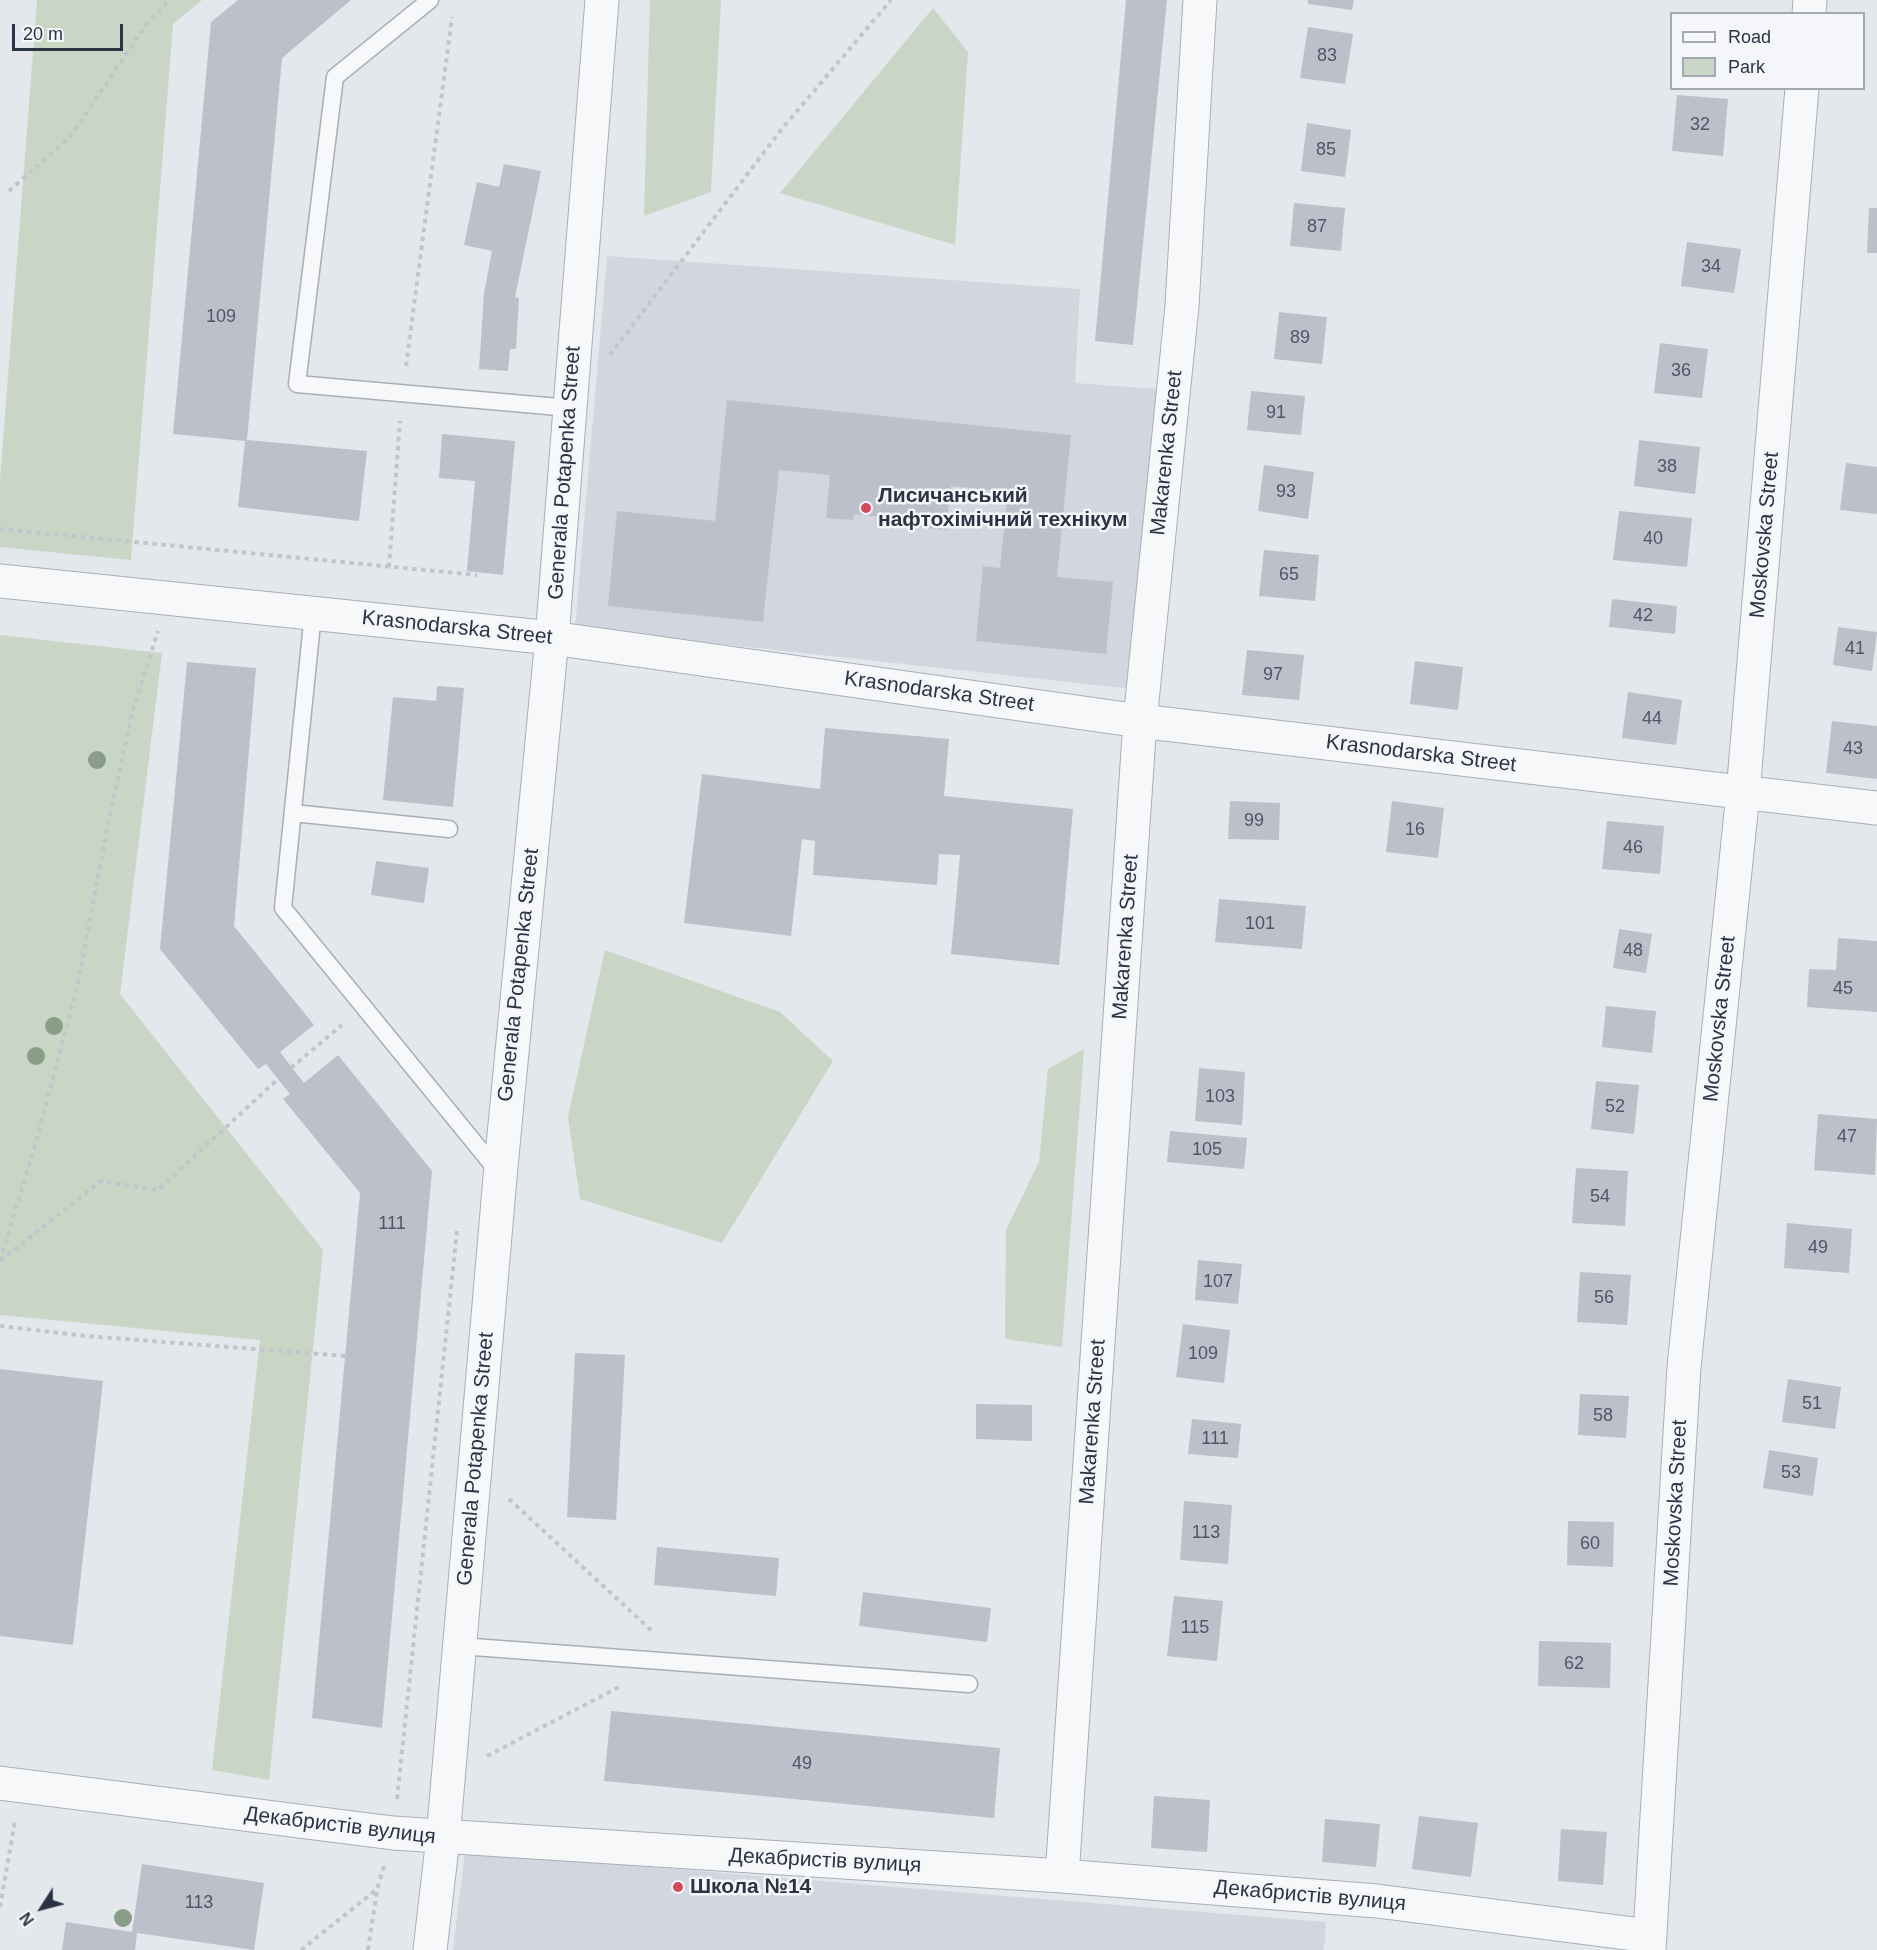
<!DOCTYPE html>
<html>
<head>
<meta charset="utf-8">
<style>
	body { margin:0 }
	#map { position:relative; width:1877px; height:1950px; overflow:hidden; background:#e4e7ec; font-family:Arial,sans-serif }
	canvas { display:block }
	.legend { position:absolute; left:1670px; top:12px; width:195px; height:78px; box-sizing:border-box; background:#f4f6f9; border:2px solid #a4a8b1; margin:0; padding:8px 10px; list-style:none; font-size:18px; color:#2b3445 }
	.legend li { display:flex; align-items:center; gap:12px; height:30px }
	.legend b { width:30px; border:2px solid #a4a8b1 }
	.north { position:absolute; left:12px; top:1878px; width:60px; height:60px; -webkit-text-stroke:4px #f4f6f9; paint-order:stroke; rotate:234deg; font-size:16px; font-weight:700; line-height:24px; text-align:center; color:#2b3445 }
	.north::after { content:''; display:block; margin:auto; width:21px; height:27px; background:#2b3445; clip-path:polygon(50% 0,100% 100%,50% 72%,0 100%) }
	.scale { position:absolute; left:12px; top:24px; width:111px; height:27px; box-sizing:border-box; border:3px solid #2b3445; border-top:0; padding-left:8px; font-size:18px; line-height:21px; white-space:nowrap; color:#2b3445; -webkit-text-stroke:4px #f4f6f9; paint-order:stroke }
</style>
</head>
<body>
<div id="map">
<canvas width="1877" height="1950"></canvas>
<ul class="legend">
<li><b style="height:8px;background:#f7f8fa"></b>Road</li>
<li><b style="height:16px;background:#c9d6c5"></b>Park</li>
</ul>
<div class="north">N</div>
<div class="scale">20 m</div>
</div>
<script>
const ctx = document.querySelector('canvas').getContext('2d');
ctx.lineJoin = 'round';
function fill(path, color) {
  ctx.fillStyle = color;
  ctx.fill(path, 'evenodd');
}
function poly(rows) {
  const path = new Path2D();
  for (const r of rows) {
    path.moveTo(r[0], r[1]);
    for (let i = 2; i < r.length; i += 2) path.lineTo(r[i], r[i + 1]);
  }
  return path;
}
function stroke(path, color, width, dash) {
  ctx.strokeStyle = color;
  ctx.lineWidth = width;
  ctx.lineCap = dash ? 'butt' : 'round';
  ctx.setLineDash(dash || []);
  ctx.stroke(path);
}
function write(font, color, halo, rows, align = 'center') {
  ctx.font = font + ' Arial,sans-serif';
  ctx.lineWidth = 5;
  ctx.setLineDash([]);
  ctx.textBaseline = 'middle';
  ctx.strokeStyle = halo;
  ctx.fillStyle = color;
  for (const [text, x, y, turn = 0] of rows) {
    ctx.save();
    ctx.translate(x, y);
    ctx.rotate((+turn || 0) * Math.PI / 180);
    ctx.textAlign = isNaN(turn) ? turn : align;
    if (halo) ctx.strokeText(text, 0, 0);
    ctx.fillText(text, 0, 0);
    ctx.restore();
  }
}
const built = poly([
	[607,256,1080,289,1075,383,1157,389,1132,689,575,628],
	[465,1852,1326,1922,1325,1940,1323,1950,453,1950]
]);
const green = poly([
	[37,0,202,0,173,24,131,560,0,547,0,480],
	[650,0,721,0,711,192,644,216],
	[933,8,968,52,955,245,780,193],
	[0,635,162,653,120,994,323,1250,269,1780,212,1770,260,1340,0,1315],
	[605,950,780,1012,833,1061,722,1243,580,1199,568,1117],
	[1084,1049,1062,1347,1005,1339,1006,1230,1039,1162,1048,1069]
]);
const building = poly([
	[238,0,351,0,282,58,247,440,367,451,359,521,238,507,245,441,173,434,211,22],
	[1126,0,1167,0,1133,345,1095,341],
	[1308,0,1354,0,1352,10,1308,4],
	[1308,27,1353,34,1345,84,1300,78],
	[1677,95,1728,99,1723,156,1672,151],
	[1307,123,1351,130,1345,177,1301,171],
	[504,164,541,171,515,297,519,298,516,349,510,349,508,371,479,369,484,293,492,251,464,245,477,182,499,187],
	[1294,203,1345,208,1341,251,1290,246],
	[1869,208,1877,208,1877,253,1867,253],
	[1687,242,1741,249,1734,293,1681,286],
	[1279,312,1327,317,1322,364,1274,359],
	[1660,343,1708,349,1702,398,1654,393],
	[1251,391,1305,396,1301,435,1247,430],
	[727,400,1071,435,1057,577,1113,582,1106,654,976,641,983,566,1000,568,1008,492,951,486,946,530,917,527,917,521,854,514,853,520,826,518,830,475,779,470,763,622,608,606,617,511,715,521],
	[442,434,515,441,503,575,467,571,475,481,439,478],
	[1639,440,1700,447,1695,494,1634,486],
	[1846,463,1877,467,1877,514,1840,510],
	[1264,465,1314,472,1308,519,1258,511],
	[1619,511,1692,518,1687,567,1613,560],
	[1264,550,1319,555,1315,601,1259,596],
	[1612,599,1677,606,1675,634,1609,627],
	[1838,627,1877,632,1872,671,1833,665],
	[1247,650,1304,655,1299,700,1242,695],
	[1415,661,1463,667,1458,710,1410,704],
	[187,662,256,668,234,926,314,1025,280,1052,304,1083,338,1055,432,1171,382,1728,312,1718,360,1193,283,1099,290,1094,266,1064,258,1069,160,949],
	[437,686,464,688,453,807,383,800,393,697,436,701],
	[1628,692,1682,700,1676,745,1622,738],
	[1832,721,1877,726,1877,779,1826,773],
	[825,728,949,739,944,796,1073,809,1059,965,951,954,960,855,939,854,937,885,813,875,815,841,802,839,791,936,684,923,702,774,820,789],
	[1230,801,1280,803,1279,840,1228,839],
	[1392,801,1444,808,1438,858,1386,852],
	[1607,821,1664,826,1660,874,1602,869],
	[376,861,429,868,424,903,371,895],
	[1219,899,1306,906,1302,949,1215,942],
	[1619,929,1652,934,1646,973,1613,968],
	[1838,938,1877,941,1877,1012,1807,1007,1809,969,1836,970],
	[1606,1006,1656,1011,1652,1053,1602,1047],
	[1199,1068,1245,1072,1242,1125,1195,1121],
	[1596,1081,1639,1085,1634,1134,1591,1129],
	[1818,1114,1877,1119,1875,1175,1814,1170],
	[1170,1131,1247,1138,1244,1169,1167,1162],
	[1576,1168,1628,1171,1625,1226,1572,1223],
	[1787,1223,1852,1229,1849,1273,1784,1268],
	[1198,1260,1242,1264,1238,1304,1195,1300],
	[1580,1272,1631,1275,1627,1325,1577,1322],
	[1183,1324,1230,1330,1224,1383,1176,1377],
	[575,1353,625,1355,616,1520,567,1517],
	[0,1369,103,1381,73,1645,0,1636],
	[1788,1379,1841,1387,1835,1429,1782,1422],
	[1580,1394,1629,1396,1626,1438,1578,1435],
	[976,1404,1032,1405,1032,1441,976,1439],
	[1192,1419,1241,1424,1238,1458,1188,1454],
	[1769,1450,1818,1458,1813,1496,1763,1488],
	[1184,1501,1232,1505,1228,1564,1180,1560],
	[1568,1521,1614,1522,1613,1567,1567,1565],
	[657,1547,779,1558,776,1596,654,1585],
	[863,1592,991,1608,987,1642,859,1626],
	[1174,1596,1223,1601,1217,1661,1167,1656],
	[1539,1641,1611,1643,1610,1688,1538,1686],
	[611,1711,1000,1748,994,1818,604,1781],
	[1154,1796,1210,1800,1207,1852,1151,1848],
	[1419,1816,1478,1823,1471,1877,1412,1869],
	[1325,1819,1380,1824,1376,1867,1322,1862],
	[1561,1829,1607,1832,1603,1885,1558,1881],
	[142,1864,264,1883,254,1950,137,1933,135,1950,62,1950,66,1922,132,1932]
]);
const path = poly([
	[9,191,70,137,146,25,170,0],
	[610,355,781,130,891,0],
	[406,366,452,17],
	[0,529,477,575],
	[389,567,400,421],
	[291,1068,342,1025],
	[0,1261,35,1145,77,988,107,829,132,713,158,631],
	[0,1261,101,1181,158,1190,278,1079],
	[0,1326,86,1336,346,1356],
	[509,1499,653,1632],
	[487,1756,621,1686],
	[397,1799,457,1231],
	[0,1907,15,1821],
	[301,1950,376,1890],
	[368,1950,377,1890,384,1866]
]);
const service = poly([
	[430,0,335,77,297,384,570,408],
	[313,613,283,908,500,1174],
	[293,813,449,829],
	[460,1646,969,1684]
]);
const minor = poly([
	[1809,14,1810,0],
	[552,638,1140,721,1877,808],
	[0,1783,393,1833,1062,1876,1377,1901,1650,1936],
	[1062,1876,1140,721,1182,306,1200,0],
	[430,1950,443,1838,501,1166,552,638,602,0],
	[1649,1950,1684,1367,1743,793,1802,88]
]);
const tertiary = poly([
	[0,581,552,638]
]);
const trees = [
	[97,760],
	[54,1026],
	[36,1056],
	[123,1918]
];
const markers = [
	[866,508,6,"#d1495b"],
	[678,1887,6,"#d1495b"]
];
const numberNames = [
	["83",1327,56],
	["32",1700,125],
	["85",1326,150],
	["87",1317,227],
	["34",1711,267],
	["109",221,317],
	["89",1300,338],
	["36",1681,371],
	["91",1276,413],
	["38",1667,467],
	["93",1286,492],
	["40",1653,539],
	["65",1289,575],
	["42",1643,616],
	["41",1855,649],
	["97",1273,675],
	["44",1652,719],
	["43",1853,749],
	["99",1254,821],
	["16",1415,830],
	["46",1633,848],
	["101",1260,924],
	["48",1633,951],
	["45",1843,989],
	["103",1220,1097],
	["52",1615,1107],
	["47",1847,1137],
	["105",1207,1150],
	["54",1600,1197],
	["111",392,1224],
	["49",1818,1248],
	["107",1218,1282],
	["56",1604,1298],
	["109",1203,1354],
	["51",1812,1404],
	["58",1603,1416],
	["111",1215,1439],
	["53",1791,1473],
	["113",1206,1533],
	["60",1590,1544],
	["115",1195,1628],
	["62",1574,1664],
	["49",802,1764],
	["113",199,1903]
];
const streetNames = [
	["Makarenka Street",1167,453,-84],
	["Generala Potapenka Street",565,473,-86],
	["Moskovska Street",1765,535,-85],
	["Krasnodarska Street",457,628,6],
	["Krasnodarska Street",939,692,8],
	["Krasnodarska Street",1421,754,7],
	["Makarenka Street",1126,937,-86],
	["Generala Potapenka Street",519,975,-84],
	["Moskovska Street",1720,1019,-84],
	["Makarenka Street",1093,1422,-86],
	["Generala Potapenka Street",476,1459,-85],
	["Moskovska Street",1676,1503,-87],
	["Декабристів вулиця",340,1826,7],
	["Декабристів вулиця",825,1861,3],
	["Декабристів вулиця",1310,1896,5]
];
const poiNames = [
	["Лисичанський",878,496],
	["нафтохімічний технікум",878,520],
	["Школа №14",690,1887]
];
fill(built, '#d2d6de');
fill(green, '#c9d6c5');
fill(building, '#bbc0ca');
stroke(service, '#a9aeb7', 19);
stroke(minor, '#a9aeb7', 35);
stroke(tertiary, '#a9aeb7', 35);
stroke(path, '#c2c5cb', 4, [4.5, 4.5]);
stroke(service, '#f7f8fa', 16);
stroke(minor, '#f7f8fa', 33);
stroke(tertiary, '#f7f8fa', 33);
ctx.fillStyle = '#899d89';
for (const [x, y] of trees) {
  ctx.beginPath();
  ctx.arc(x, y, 9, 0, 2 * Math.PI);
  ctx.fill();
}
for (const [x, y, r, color] of markers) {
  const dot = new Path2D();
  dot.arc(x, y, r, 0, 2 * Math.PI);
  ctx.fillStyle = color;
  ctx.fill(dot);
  stroke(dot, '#f4f6f9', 2);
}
write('18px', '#4f5766', null, numberNames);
write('21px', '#2b3445', '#f4f6f9', streetNames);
write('bold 21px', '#2b3445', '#f4f6f9', poiNames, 'left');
</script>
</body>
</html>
